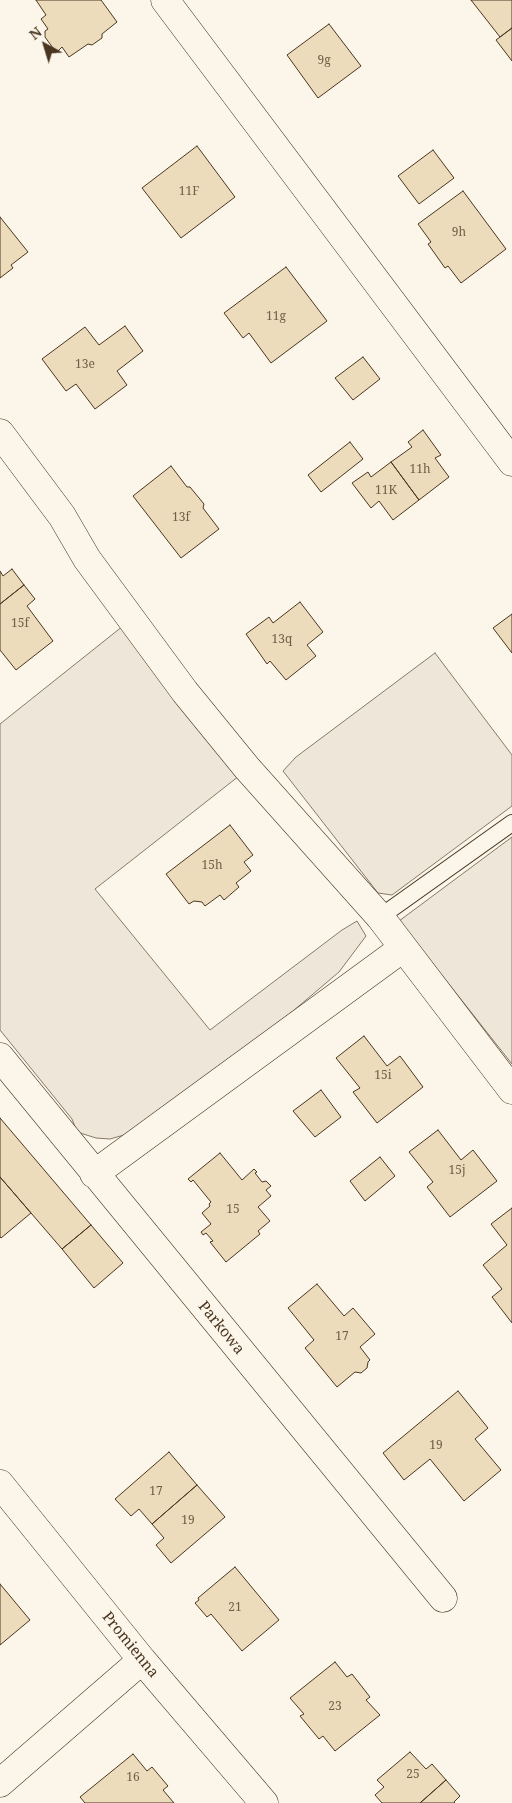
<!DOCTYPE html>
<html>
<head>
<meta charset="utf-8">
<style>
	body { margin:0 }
	#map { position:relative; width:512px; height:1803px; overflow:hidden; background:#fbf6e9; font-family:"Noto Serif",serif }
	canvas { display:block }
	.north { position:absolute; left:20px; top:20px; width:50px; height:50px; -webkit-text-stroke:4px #fbf6e9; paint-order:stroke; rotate:321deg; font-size:14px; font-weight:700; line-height:20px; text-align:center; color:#4a3520 }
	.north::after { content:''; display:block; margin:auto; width:18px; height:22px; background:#4a3520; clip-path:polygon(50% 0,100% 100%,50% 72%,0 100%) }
</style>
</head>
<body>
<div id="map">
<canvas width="512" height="1803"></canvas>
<div class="north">N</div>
</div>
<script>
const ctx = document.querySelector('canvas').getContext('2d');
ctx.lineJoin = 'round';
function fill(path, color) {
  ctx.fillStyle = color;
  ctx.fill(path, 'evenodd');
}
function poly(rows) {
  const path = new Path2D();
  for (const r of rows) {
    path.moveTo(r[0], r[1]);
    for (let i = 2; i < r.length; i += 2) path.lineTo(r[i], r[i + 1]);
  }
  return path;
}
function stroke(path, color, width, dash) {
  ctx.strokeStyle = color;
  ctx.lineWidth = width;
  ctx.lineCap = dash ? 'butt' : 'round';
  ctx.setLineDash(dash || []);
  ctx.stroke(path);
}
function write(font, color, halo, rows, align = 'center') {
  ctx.font = font + ' "Noto Serif",serif';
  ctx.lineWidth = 4;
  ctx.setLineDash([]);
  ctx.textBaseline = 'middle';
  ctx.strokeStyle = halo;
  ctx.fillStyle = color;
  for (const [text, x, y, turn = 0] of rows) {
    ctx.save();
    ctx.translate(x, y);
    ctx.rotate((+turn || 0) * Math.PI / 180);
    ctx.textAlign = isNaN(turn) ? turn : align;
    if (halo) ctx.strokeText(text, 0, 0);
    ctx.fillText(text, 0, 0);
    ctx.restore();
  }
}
const green = poly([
	[123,626,239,776,95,889,210,1030,342,930,357,921,366,936,339,972,293,1011,228,1062,124,1135,110,1139,96,1138,77,1132,72,1119,0,1030,0,724,123,626],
	[435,653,512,755,512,806,392,895,378,893,283,771,296,757,435,653],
	[512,837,512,1064,399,921,512,837]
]);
const building = poly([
	[36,0,101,0,117,22,102,34,102,38,92,45,88,44,69,57,62,47,58,51,53,48,45,37,45,31,48,29,41,19,46,15,36,0],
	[471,0,512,0,512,28,500,37,471,0],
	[329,24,361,66,318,98,287,55,329,24],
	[512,28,512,61,496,40,512,28],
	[197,146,235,197,181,238,142,188,197,146],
	[433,150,454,178,419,204,398,176,433,150],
	[463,191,506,249,461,283,448,266,445,268,428,244,431,242,418,224,463,191],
	[0,217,28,252,11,265,13,268,0,278,0,217],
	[286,267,327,321,271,363,249,333,243,338,224,313,286,267],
	[125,326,143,351,117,371,127,385,95,409,76,384,66,391,42,359,85,327,99,345,125,326],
	[363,357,380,379,353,400,335,378,363,357],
	[423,430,441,455,435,458,449,477,419,500,391,462,412,447,408,442,423,430],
	[350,442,363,459,321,492,308,475,350,442],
	[391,462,419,500,393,520,379,501,371,508,352,483,368,472,371,477,391,462],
	[171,466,187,487,190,487,204,504,203,508,219,529,181,558,133,496,171,466],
	[12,569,24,585,0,604,0,571,3,576,12,569],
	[24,585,35,599,27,606,53,641,16,670,0,650,0,604,24,585],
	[300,602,323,632,307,645,316,656,286,680,270,661,267,664,246,634,269,617,273,623,300,602],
	[512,614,512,653,493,628,512,614],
	[230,825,253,855,244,862,251,871,236,883,239,887,224,900,220,895,205,906,202,902,194,901,189,904,166,874,230,825],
	[364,1036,387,1066,400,1056,423,1087,377,1123,353,1092,360,1088,336,1058,364,1036],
	[321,1090,341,1117,315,1137,293,1111,321,1090],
	[0,1118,91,1225,62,1249,0,1177,0,1118],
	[438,1130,461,1160,473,1150,497,1181,450,1217,427,1187,433,1182,409,1152,438,1130],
	[220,1153,242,1180,254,1169,257,1172,255,1173,262,1182,266,1181,271,1186,266,1190,271,1196,258,1207,270,1221,258,1231,260,1234,226,1262,210,1242,213,1241,206,1233,203,1235,201,1232,211,1224,202,1213,210,1206,209,1204,211,1202,193,1180,191,1182,188,1179,220,1153],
	[380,1157,395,1176,365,1201,350,1181,380,1157],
	[0,1177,31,1213,1,1238,0,1237,0,1177],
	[512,1208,512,1323,492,1297,502,1289,483,1265,507,1245,491,1224,512,1208],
	[91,1225,123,1263,94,1288,62,1249,91,1225],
	[317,1284,344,1316,353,1308,375,1334,360,1347,370,1360,368,1362,367,1368,361,1373,355,1372,337,1387,305,1348,314,1340,288,1308,317,1284],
	[458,1391,488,1428,475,1439,501,1470,464,1501,430,1459,404,1480,383,1453,458,1391],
	[169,1452,197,1485,152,1524,139,1509,131,1516,115,1499,169,1452],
	[197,1485,225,1517,171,1563,156,1545,164,1538,152,1524,197,1485],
	[235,1567,279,1620,242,1651,211,1614,207,1617,195,1603,199,1600,198,1598,235,1567],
	[0,1584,30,1620,0,1645,0,1584],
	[335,1662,347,1677,352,1674,370,1697,366,1700,380,1715,335,1751,323,1736,319,1739,300,1716,304,1714,290,1698,335,1662],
	[410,1752,426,1769,432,1764,446,1780,420,1803,382,1803,375,1795,384,1787,377,1780,410,1752],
	[133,1754,147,1771,152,1767,168,1786,163,1790,174,1803,85,1803,80,1797,133,1754],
	[446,1780,460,1796,454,1802,455,1803,420,1803,446,1780]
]);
const service = poly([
	[380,917,512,823]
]);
const minor = poly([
	[165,0,512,462],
	[0,433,62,516,87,559,185,692,247,768,380,917,512,1090],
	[0,1057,443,1598],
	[94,1174,403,948],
	[0,1484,142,1660,264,1803],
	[0,1783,142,1660]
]);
const numberNames = [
	["9g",324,61],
	["11F",189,192],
	["9h",459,233],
	["11g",276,317],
	["13e",85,365],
	["11h",420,470],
	["11K",386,491],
	["13f",181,518],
	["15f",20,624],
	["13q",282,640],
	["15h",212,866],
	["15i",383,1076],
	["15j",457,1171],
	["15",233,1210],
	["17",342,1337],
	["19",436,1446],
	["17",156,1492],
	["19",188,1521],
	["21",235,1608],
	["23",335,1707],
	["25",413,1775],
	["16",133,1778]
];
const streetNames = [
	["Parkowa",221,1328,51],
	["Promienna",130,1645,51]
];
fill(green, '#ede6d9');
stroke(green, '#887966', 1);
fill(building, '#ecdcbc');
stroke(building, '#4a3520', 1);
stroke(service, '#4a3520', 18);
stroke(minor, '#4a3520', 29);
stroke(service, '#fbf6e9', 16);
stroke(minor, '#fbf6e9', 28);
write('12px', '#725f47', null, numberNames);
write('15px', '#4a3520', '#fbf6e9', streetNames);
</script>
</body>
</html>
